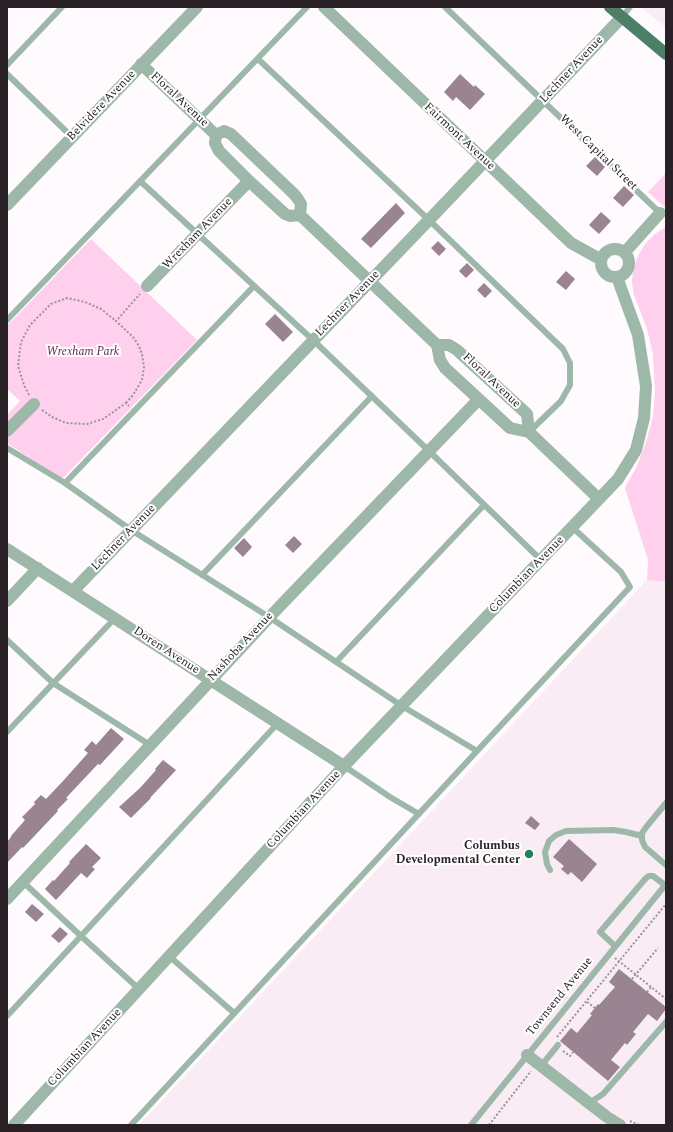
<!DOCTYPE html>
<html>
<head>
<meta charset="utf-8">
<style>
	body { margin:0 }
	#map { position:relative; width:673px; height:1132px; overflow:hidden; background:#fffafd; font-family:Spectral,serif }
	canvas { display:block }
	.frame { position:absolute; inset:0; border:8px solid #2a2127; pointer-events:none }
</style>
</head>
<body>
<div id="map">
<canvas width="673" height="1132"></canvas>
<div class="frame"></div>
</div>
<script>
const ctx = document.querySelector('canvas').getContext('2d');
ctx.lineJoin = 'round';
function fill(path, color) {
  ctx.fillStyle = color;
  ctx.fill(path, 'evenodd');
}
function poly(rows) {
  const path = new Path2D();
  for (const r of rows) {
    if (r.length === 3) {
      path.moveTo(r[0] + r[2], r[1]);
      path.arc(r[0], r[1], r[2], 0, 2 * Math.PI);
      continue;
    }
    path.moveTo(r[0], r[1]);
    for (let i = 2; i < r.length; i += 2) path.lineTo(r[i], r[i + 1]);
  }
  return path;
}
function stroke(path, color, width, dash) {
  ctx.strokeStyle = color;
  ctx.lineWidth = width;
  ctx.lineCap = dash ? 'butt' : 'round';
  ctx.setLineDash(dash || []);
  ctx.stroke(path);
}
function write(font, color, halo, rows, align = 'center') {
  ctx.font = font + ' Spectral,serif';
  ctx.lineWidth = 4;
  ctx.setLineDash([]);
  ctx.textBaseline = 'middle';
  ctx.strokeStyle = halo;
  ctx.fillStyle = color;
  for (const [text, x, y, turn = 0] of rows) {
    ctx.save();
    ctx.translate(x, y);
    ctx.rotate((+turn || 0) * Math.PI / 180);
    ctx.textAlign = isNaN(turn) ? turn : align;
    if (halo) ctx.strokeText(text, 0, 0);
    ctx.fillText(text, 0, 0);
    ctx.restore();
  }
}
const built = poly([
	[641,7,666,7,666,28],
	[647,580,666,582,666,1125,139,1125]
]);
const green = poly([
	[666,173,666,208,648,192],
	[666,227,666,582,647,580,648,560,625,488,637,466,646,442,653,417,655,392,653,354,647,329,634,295,632,283,633,269,638,256,645,244,655,234],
	[91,239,197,340,62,479,7,443,7,415,20,401,7,389,7,326]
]);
const building = poly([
	[460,74,474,87,475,85,485,94,470,110,456,97,453,101,444,92],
	[595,157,605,167,597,176,586,166],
	[624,186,634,195,623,207,613,198],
	[396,203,405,213,371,248,361,239],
	[601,212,611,221,599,234,589,225],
	[438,241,446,249,439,256,431,248],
	[467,263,474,270,466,278,459,271],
	[566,271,575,279,566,290,556,282],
	[484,283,492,291,485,298,477,290],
	[275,314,293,332,283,342,265,324],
	[294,536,302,544,293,553,285,545],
	[244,538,252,547,243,557,234,548],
	[111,728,124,739,100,765,98,764,81,782,66,798,68,799,57,810,58,811,23,848,22,847,7,863,7,842,11,837,11,836,25,820,22,817,35,804,34,802,41,795,46,799,63,781,88,753,84,750,92,741,96,745],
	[163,760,176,770,150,798,151,798,131,818,119,807,140,788,156,770,155,769],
	[531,816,540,824,535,830,525,823],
	[569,839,597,864,582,882,571,872,568,875,561,869,564,866,553,857],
	[86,844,101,858,92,867,95,869,87,878,81,873,56,900,45,889,53,880,54,881,70,863,69,862],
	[32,904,44,914,36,922,25,912],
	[60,927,68,934,59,943,51,936],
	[619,969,666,1007,666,1009,657,1021,648,1014,633,1032,636,1034,627,1045,625,1043,611,1060,620,1067,608,1081,560,1041,571,1028,577,1033,592,1015,590,1014,598,1004,599,1005,615,987,609,982]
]);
const path = poly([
	[29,395,24,385,18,366,21,342,30,325,51,304,67,298,85,302,101,309,116,321],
	[126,403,133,395,142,380,144,367,142,354,139,346,133,337,116,321,140,294],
	[42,410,52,417,66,423,87,424,103,419,126,403,129,406],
	[615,958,666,999],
	[632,979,658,948],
	[647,992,651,987],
	[587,1002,595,1008],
	[557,1037,666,904],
	[563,1051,570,1056,573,1052],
	[630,1121,639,1125],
	[489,1125,531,1071]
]);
const lane = poly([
	[445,7,660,213],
	[622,17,630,7],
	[258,59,429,220,563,349,570,363,570,385,561,401,529,432],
	[7,65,62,7],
	[7,74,72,137],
	[140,181,313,340,429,451,541,560],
	[7,320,307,7],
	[7,448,65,483,131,530,269,617,402,706,477,751],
	[65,483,254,286],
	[202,575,372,396],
	[7,640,53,683,150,745],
	[336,662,484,505],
	[7,732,115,618],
	[344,766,390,797,419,814],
	[666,803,647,826,642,833,642,840,645,847,666,865],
	[550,870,547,864,545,852,549,841,556,835,566,831,613,830,626,832,642,836],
	[23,882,81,936,139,989],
	[615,946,600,932,646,878,649,876,653,876,665,885],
	[169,956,234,1013],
	[7,1016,278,723],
	[541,1066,558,1045],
	[589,1103,603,1094,666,1022],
	[131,1125,477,751,630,587,621,572,572,527],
	[471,1125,666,884]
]);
const street = poly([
	[324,7,571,243,600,259],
	[141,64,216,135],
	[216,135,224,131,231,134,294,194,298,199,301,204,300,215,437,345,440,360,445,368,510,428,529,432,599,499],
	[216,135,215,143,219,151,249,181,285,214,290,216,300,215],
	[7,205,197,7],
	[615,263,14],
	[625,252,660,213],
	[147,286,249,181],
	[437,345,449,345,457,350,527,414,529,432],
	[7,431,34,404],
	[7,549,344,766],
	[73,591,449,199,622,17],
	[7,601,38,568],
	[7,899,281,605,479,399],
	[527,1055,607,1117,620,1125],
	[14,1125,344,766,618,479,636,450,644,418,646,386,638,335,617,277]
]);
const primary = poly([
	[610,7,666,54]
]);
const markers = [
	[529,854,5,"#20825a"]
];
const streetNames = [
	["Lechner Avenue",572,70,-47],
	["Floral Avenue",179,100,43],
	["Belvidere Avenue",102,106,-46],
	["Fairmont Avenue",459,137,43],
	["West Capital Street",598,153,44],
	["Wrexham Avenue",198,234,-46],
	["Lechner Avenue",348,304,-46],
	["Floral Avenue",491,381,43],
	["Lechner Avenue",124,538,-46],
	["Columbian Avenue",527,575,-46],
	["Nashoba Avenue",241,647,-47],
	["Doren Avenue",166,651,33],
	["Columbian Avenue",304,810,-47],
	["Townsend Avenue",560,997,-51],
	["Columbian Avenue",85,1048,-47]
];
const parkNames = [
	["Wrexham Park",83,353]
];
const poiNames = [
	["Columbus",520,847],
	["Developmental Center",520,861]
];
fill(built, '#f9ecf4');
fill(green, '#fed0ed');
fill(building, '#9a8491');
stroke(path, '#9a9397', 2, [2, 2]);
stroke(lane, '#9db8a9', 6);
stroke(street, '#9db8a9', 12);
stroke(primary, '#4c7f66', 12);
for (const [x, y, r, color] of markers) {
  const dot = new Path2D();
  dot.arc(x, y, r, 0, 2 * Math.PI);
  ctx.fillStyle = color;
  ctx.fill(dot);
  stroke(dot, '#fff', 1.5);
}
write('12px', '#2a2127', '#fff', streetNames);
write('italic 12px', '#5c1b4a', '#fff', parkNames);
write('bold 12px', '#2a2127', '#fff', poiNames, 'right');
</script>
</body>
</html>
